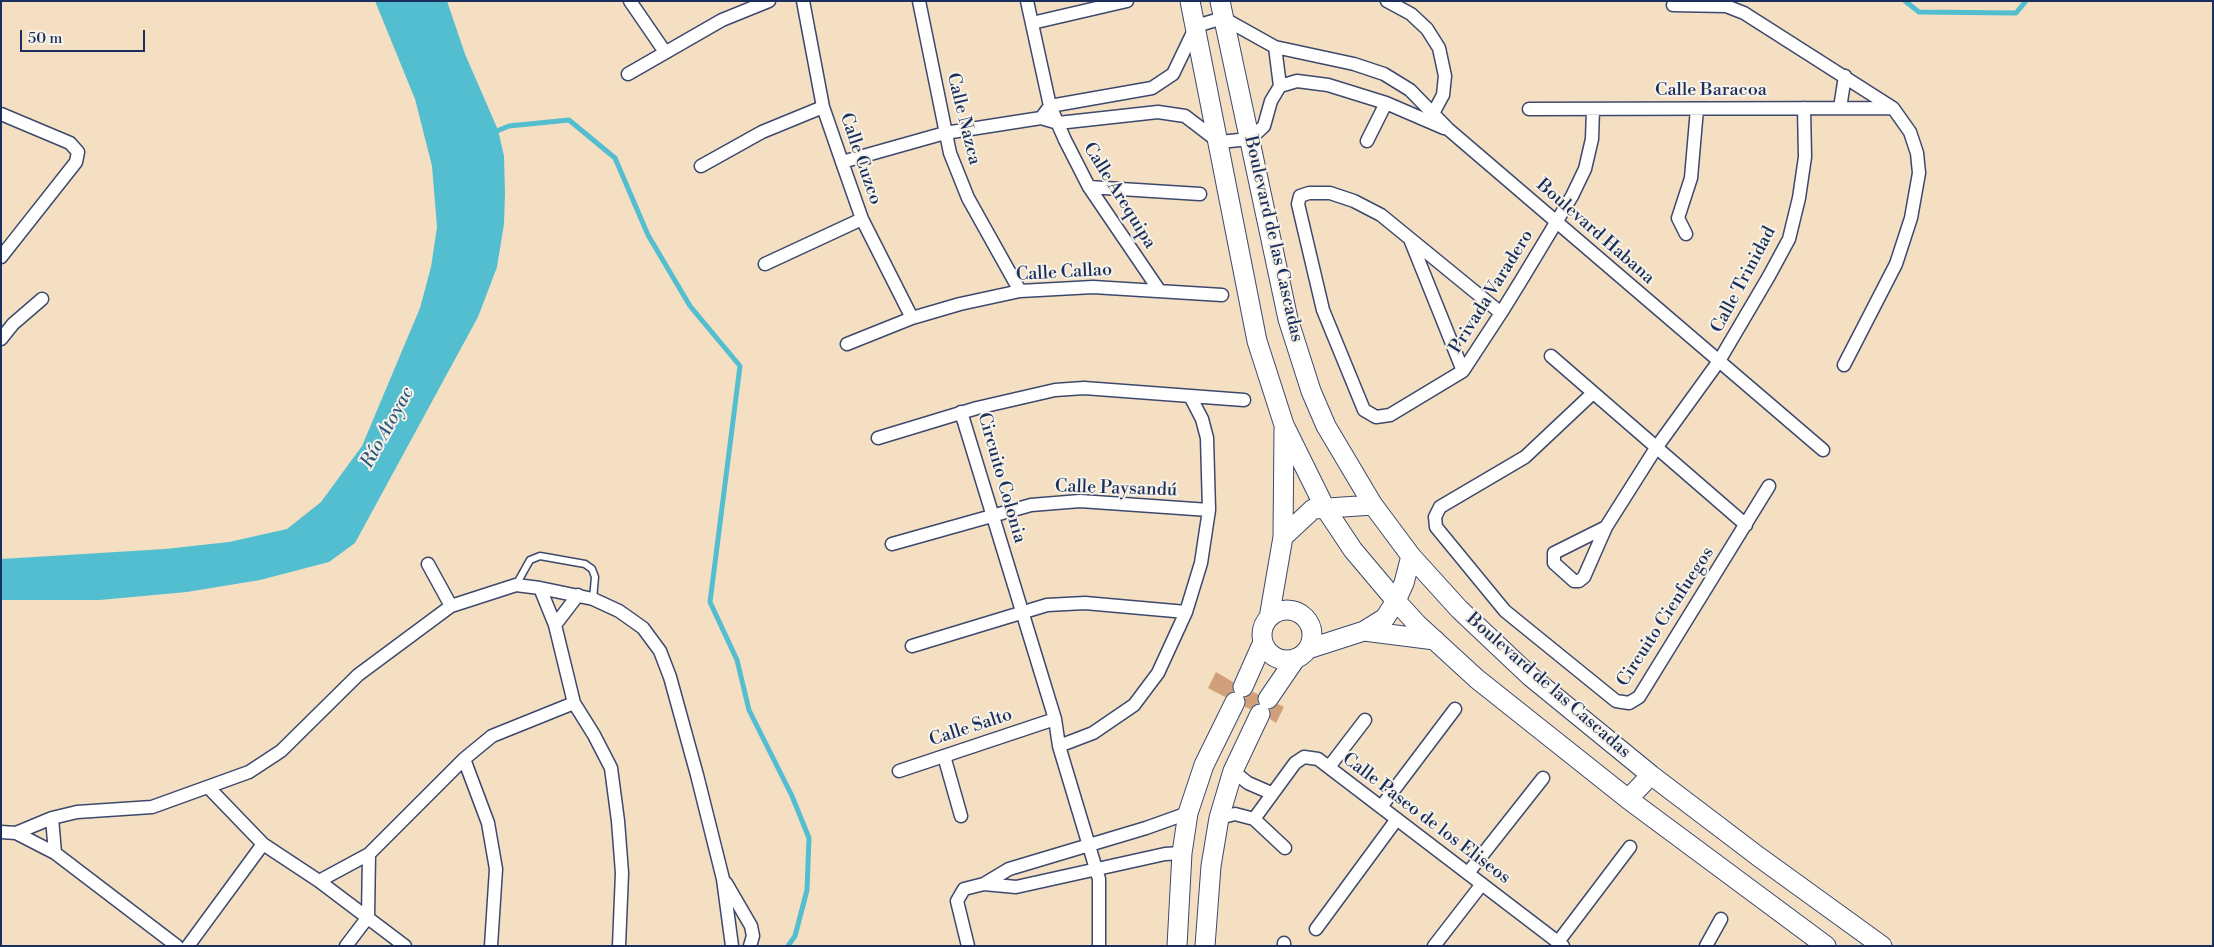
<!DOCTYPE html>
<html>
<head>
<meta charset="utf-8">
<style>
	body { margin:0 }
	#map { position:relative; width:2214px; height:947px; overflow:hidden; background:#f4dfc2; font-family:"Libre Bodoni",serif }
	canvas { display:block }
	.frame { position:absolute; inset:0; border:2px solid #1b2f5e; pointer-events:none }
	.scale { position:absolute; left:20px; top:30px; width:125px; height:22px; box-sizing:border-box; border:2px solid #1b2f5e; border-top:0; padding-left:6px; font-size:15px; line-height:18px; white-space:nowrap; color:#1b2f5e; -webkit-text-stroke:4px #f7f3e8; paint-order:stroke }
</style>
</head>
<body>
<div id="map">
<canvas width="2214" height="947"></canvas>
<div class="frame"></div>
<div class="scale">50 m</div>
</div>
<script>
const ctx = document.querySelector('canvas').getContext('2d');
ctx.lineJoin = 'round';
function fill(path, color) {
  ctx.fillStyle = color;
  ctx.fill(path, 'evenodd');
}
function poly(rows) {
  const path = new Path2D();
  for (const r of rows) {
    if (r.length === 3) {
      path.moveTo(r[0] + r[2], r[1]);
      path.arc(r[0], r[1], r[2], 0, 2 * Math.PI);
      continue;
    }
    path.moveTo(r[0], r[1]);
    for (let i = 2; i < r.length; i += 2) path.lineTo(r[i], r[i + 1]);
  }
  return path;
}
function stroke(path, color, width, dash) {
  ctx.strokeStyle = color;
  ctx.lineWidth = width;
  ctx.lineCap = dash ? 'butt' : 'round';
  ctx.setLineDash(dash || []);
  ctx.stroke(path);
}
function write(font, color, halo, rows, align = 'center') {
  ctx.font = font + ' "Libre Bodoni",serif';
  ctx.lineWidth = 4;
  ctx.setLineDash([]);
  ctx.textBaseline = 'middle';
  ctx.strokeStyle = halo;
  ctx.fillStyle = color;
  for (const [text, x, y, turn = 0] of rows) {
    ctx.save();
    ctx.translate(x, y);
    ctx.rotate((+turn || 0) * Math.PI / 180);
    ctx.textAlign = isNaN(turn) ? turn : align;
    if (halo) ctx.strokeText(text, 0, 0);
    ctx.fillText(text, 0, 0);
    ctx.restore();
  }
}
const water = poly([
	[375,1,447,1,465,54,498,130,504,156,505,193,504,224,497,267,478,317,355,543,329,562,260,580,187,592,100,600,1,600,1,559,165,549,229,542,287,529,321,502,362,446,420,308,431,267,437,227,432,166,415,99]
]);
const stream = poly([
	[1905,1,1919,12,2016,13,2026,1],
	[492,133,509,126,569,120,615,158,648,235,690,306,740,366,710,602,737,660,749,710,792,796,809,838,807,890,795,936,788,946]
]);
const building = poly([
	[1216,672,1233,682,1233,691,1225,697,1208,688],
	[1253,692,1258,694,1258,703,1250,709,1245,707,1245,698],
	[1278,704,1284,707,1276,723,1270,719,1270,710]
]);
const service = poly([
	[516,585,530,560,540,556,585,564,592,569,595,577,593,599]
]);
const minor = poly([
	[630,1,665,52],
	[803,1,823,107,842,162,862,219,912,318],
	[919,1,950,153,968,198,1020,291],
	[1027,1,1050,106,1065,140,1089,187,1159,290],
	[1387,1,1411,14,1427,29,1439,48,1445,76,1443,95,1430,119],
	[1673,5,1726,6,1744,13,1893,108,1910,132,1917,153,1919,173,1911,218,1896,264,1844,365],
	[1032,23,1127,1],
	[1275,47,1280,86],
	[628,74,722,20,769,1],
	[1840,108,1845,76],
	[1529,109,1893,108],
	[1,114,70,143,78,152,76,162,1,257],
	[1041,118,1050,106,1152,88,1173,74,1196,26,1223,18,1275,47,1354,64,1384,74,1410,90,1448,129,1823,450],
	[1367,141,1386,103],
	[842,162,945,133,1041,118,1058,123,1158,112,1185,116,1219,142,1250,139,1264,126,1271,101,1280,86,1297,81,1328,85,1386,103,1444,128],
	[701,166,762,132,823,107],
	[1089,187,1200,194],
	[1686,234,1678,218,1691,178,1697,109],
	[1410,239,1463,371],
	[765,264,862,219],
	[1501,313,1381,215,1354,201,1330,193,1309,193,1300,196,1298,204,1323,310,1364,410,1376,417,1390,415,1463,371,1501,313,1522,279,1572,196,1585,169,1592,139,1593,109],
	[1,339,13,324,42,299],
	[847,344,912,318,960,304,1020,291,1093,287,1222,295],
	[1551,356,1746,525],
	[1593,393,1525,457,1440,507,1435,517,1436,527,1505,611,1616,701,1629,703,1639,697,1769,486],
	[961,412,1055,719,1059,746,1099,879,1099,946],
	[878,438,977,408,1055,390,1084,388,1244,400],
	[1606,527,1554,553,1554,563,1574,581,1579,581,1584,577,1606,527,1656,448,1719,361,1769,276,1789,239,1799,198,1805,157,1804,108],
	[892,544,1031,505,1080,501,1209,510],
	[428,564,451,606],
	[540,588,555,625],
	[578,595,555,625,574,703,594,735,611,768,618,821,622,873,619,946],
	[912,646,1047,605,1085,603,1186,612],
	[1059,746,1093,733,1134,705,1158,673,1186,612,1201,563,1209,510,1207,438,1202,419,1190,396],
	[944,756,961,816],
	[464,759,488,823,496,869,491,946],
	[1329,767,1365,720],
	[899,771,1055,719],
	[1233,771,1248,783,1271,793],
	[209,788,263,844,319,881,405,946],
	[1381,807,1455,709],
	[52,818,55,853],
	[1219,818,1235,814,1254,819,1285,848],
	[1254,819,1295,763,1304,757,1318,759,1563,946],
	[1,832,16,833,52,818,77,812,152,807,249,772,281,751,358,675,451,606,516,585,540,588,593,599,619,611,643,628,660,651,670,677,697,775,723,879,732,946],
	[16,833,55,853,177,946],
	[1468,873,1543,778],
	[319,881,369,854],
	[726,883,751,926,753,936,750,946],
	[984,884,1016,887,1165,854,1182,853],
	[1316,929,1397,819],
	[1558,942,1630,847],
	[188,946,263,844],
	[346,946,368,917,369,854,464,759,492,736,574,703],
	[968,946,957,901,964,889,984,884,1009,869,1146,828,1188,813],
	[1284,946,1284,943],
	[1434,946,1482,884],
	[1706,946,1721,919]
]);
const secondary = poly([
	[1190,1,1257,341,1284,425,1325,508,1353,550,1396,601,1417,624,1477,679,1628,799,1826,946],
	[1220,1,1288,319,1311,391,1326,426,1373,505,1411,556,1459,609,1531,677,1651,775,1759,857,1882,946],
	[1283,537,1284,429],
	[1287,635,25],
	[1269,618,1283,537,1313,509,1373,505],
	[1364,631,1435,640],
	[1308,649,1364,631,1385,618,1396,601,1404,583,1411,556],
	[1243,687,1263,642],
	[1268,699,1296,658],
	[1628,799,1651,775],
	[1177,946,1182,853,1188,813,1204,765,1235,702],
	[1205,946,1211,866,1219,818,1233,771,1260,714]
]);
const streetNames = [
	["Calle Baracoa",1711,91],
	["Calle Nazca",963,119,76],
	["Calle Cuzco",860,159,71],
	["Calle Arequipa",1119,196,58],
	["Boulevard Habana",1595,232,41],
	["Boulevard de las Cascadas",1273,239,77],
	["Calle Callao",1064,273,-3],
	["Calle Trinidad",1744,280,-62],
	["Privada Varadero",1492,292,-58],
	["Circuito Colonia",1001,478,74],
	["Calle Paysandú",1116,489,2],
	["Circuito Cienfuegos",1666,617,-57],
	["Boulevard de las Cascadas",1548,686,41],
	["Calle Salto",971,728,-18],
	["Calle Paseo de los Eliseos",1426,819,37]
];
const waterNames = [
	["Río Atoyac",388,428,-61]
];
fill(water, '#54bed1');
stroke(stream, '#54bed1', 5);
fill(building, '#d19f79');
stroke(service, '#3c496d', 9);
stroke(minor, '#3c496d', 15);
stroke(secondary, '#3c496d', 21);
stroke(service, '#fff', 6);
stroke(minor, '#fff', 12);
stroke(secondary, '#fff', 19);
write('18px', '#1b2f5e', '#f7f3e8', streetNames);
write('italic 19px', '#2c5a80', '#f7f3e8', waterNames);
</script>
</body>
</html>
